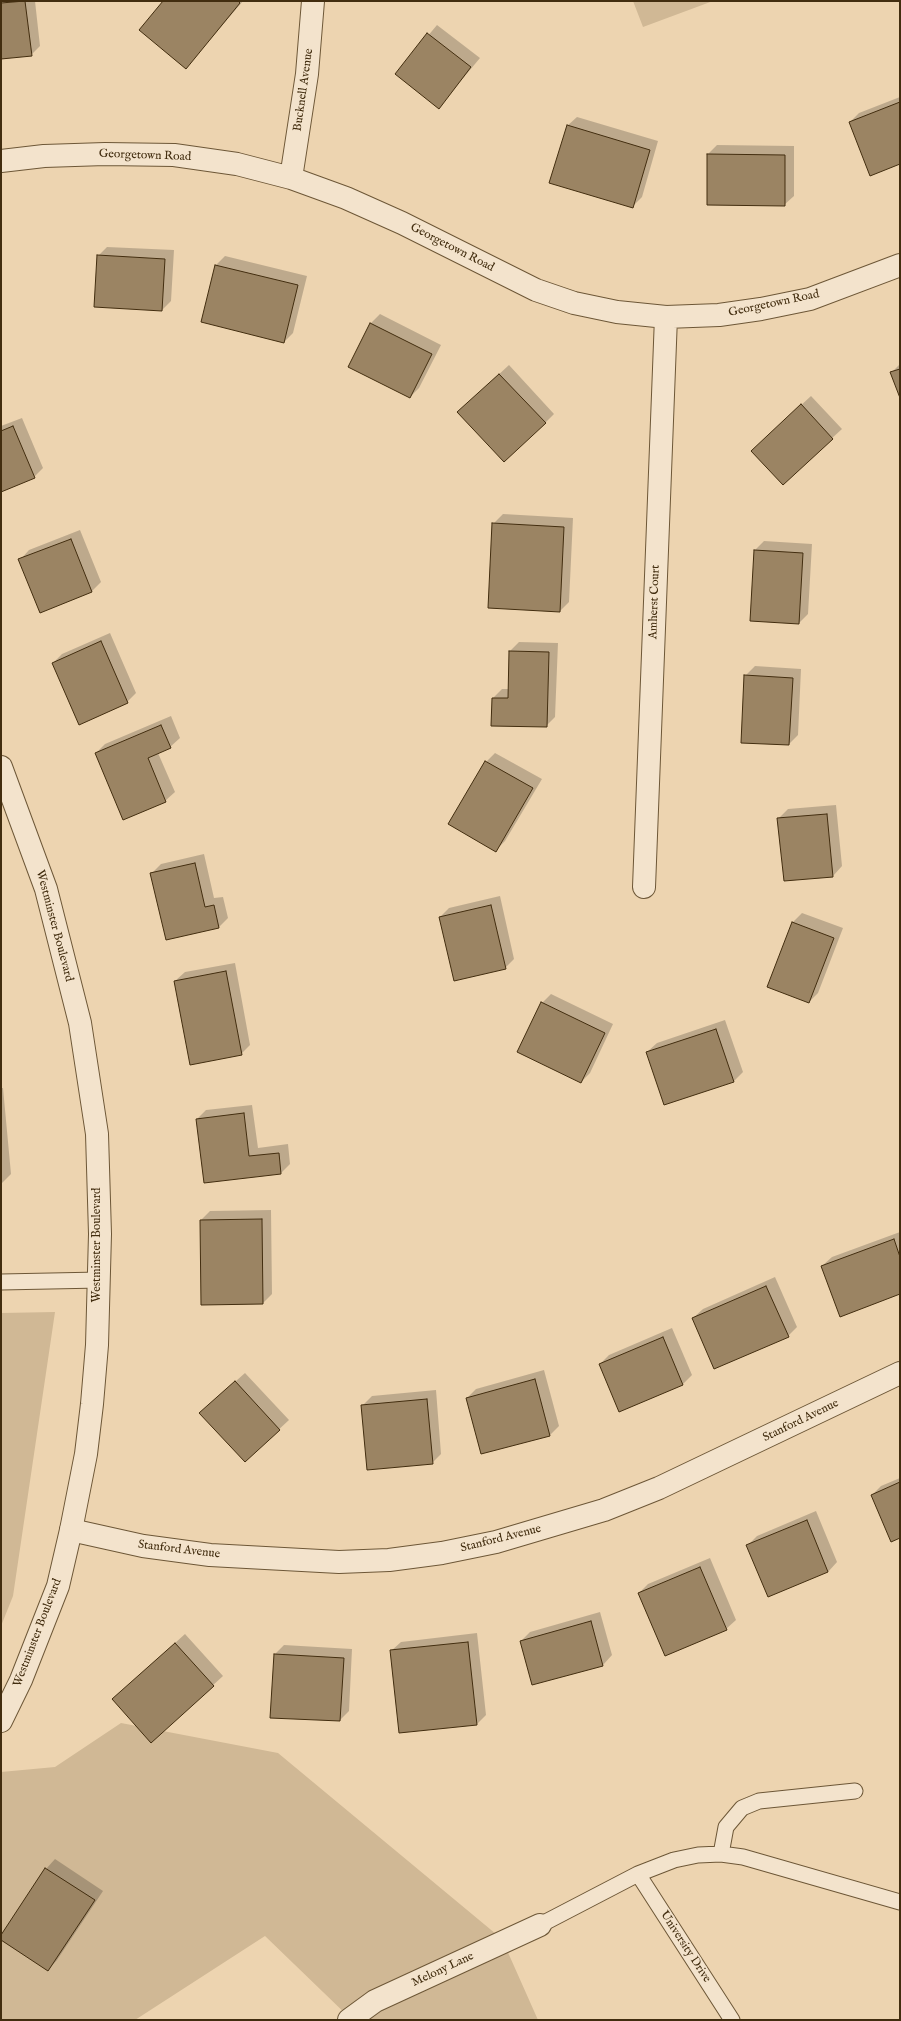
<!DOCTYPE html>
<html>
<head>
<meta charset="utf-8">
<style>
	body { margin:0 }
	#map { position:relative; width:901px; height:2021px; overflow:hidden; background:#edd4b0; font-family:"IM FELL English",serif }
	canvas { display:block }
	.frame { position:absolute; inset:0; border:2px solid #422d0f; pointer-events:none }
</style>
</head>
<body>
<div id="map">
<canvas width="901" height="2021"></canvas>
<div class="frame"></div>
</div>
<script>
const ctx = document.querySelector('canvas').getContext('2d');
ctx.lineJoin = 'round';
function fill(path, color) {
  ctx.fillStyle = color;
  ctx.fill(path, 'evenodd');
}
function poly(rows) {
  const path = new Path2D();
  for (const r of rows) {
    path.moveTo(r[0], r[1]);
    for (let i = 2; i < r.length; i += 2) path.lineTo(r[i], r[i + 1]);
  }
  return path;
}
function stroke(path, color, width, dash) {
  ctx.strokeStyle = color;
  ctx.lineWidth = width;
  ctx.lineCap = dash ? 'butt' : 'round';
  ctx.setLineDash(dash || []);
  ctx.stroke(path);
}
function write(font, color, halo, rows, align = 'center') {
  ctx.font = font + ' "IM FELL English",serif';
  ctx.lineWidth = 3;
  ctx.setLineDash([]);
  ctx.textBaseline = 'middle';
  ctx.strokeStyle = halo;
  ctx.fillStyle = color;
  for (const [text, x, y, turn = 0] of rows) {
    ctx.save();
    ctx.translate(x, y);
    ctx.rotate((+turn || 0) * Math.PI / 180);
    ctx.textAlign = isNaN(turn) ? turn : align;
    if (halo) ctx.strokeText(text, 0, 0);
    ctx.fillText(text, 0, 0);
    ctx.restore();
  }
}
const green = poly([
	[633,1,713,1,643,27],
	[55,1312,13,1596,1,1626,1,1313],
	[121,1723,278,1753,502,1939,538,2020,352,2020,265,1936,135,2020,1,2020,1,1772,55,1767]
]);
const shadow = poly([
	[1,1,35,1,40,46,31,55,1,58],
	[164,1,243,1,186,68],
	[437,25,480,58,439,107,396,74],
	[900,97,900,163,850,122,859,113],
	[577,117,658,141,642,197,632,207,567,126],
	[717,145,794,146,794,196,784,205,708,154],
	[107,247,174,250,171,301,162,310,98,256],
	[225,256,307,276,293,333,284,342,202,321,216,265],
	[380,314,441,345,419,388,410,397,371,323],
	[900,364,900,395,891,373],
	[509,365,554,414,545,423,468,403],
	[811,396,842,429,783,483,761,442],
	[22,418,43,468,34,477,1,491,1,426],
	[503,514,573,518,569,602,560,611,493,524],
	[80,530,101,582,92,591,40,612,20,560,29,550],
	[764,541,812,544,808,614,799,623,751,620,755,550],
	[110,633,136,693,127,702,53,663,62,654],
	[519,642,558,643,555,717,546,726,493,698,502,689,509,689,510,651],
	[755,666,801,669,798,735,789,744,745,676],
	[171,716,180,738,170,747,158,753,175,792,165,801,96,753,105,744],
	[495,753,542,779,505,841,496,850,486,762],
	[836,805,842,866,833,876,785,880,778,819,788,809],
	[204,854,214,898,223,897,228,918,219,927,151,874,161,864],
	[500,896,514,959,505,968,440,917,449,908],
	[802,913,843,928,818,993,809,1002,768,987,793,922],
	[235,963,250,1045,241,1054,175,981,185,972],
	[551,994,613,1024,590,1073,581,1082,542,1003],
	[725,1020,743,1072,734,1081,647,1052,657,1043],
	[1,1088,3,1088,11,1174,1,1184],
	[252,1105,258,1148,288,1144,290,1164,281,1173,205,1182,197,1119,206,1110],
	[271,1210,272,1294,263,1303,201,1220,210,1211],
	[900,1232,900,1293,822,1266,832,1257],
	[775,1277,797,1327,788,1336,693,1318,703,1309],
	[672,1328,692,1375,683,1384,620,1411,600,1364,609,1355],
	[544,1370,559,1426,550,1435,481,1453,467,1398,476,1389],
	[245,1373,289,1420,245,1461,210,1404],
	[436,1390,441,1454,432,1463,362,1406,372,1396],
	[900,1478,900,1537,872,1495,881,1486],
	[816,1511,837,1562,828,1572,748,1545,757,1536],
	[710,1558,736,1620,726,1629,639,1593,648,1584],
	[600,1612,612,1655,603,1665,533,1684,521,1641,530,1632],
	[477,1633,486,1715,477,1724,391,1651,401,1642],
	[185,1634,223,1676,151,1742,113,1699],
	[284,1645,352,1649,349,1711,340,1720,275,1654],
	[55,1859,103,1891,57,1960,48,1970,1,1939,1,1937,46,1869]
]);
const building = poly([
	[25,1,32,56,1,59,1,3,25,1],
	[163,1,238,1,240,3,186,69,139,30,163,1],
	[427,33,471,67,439,109,395,74,427,33],
	[900,102,900,164,870,176,849,122,900,102],
	[567,125,650,150,633,208,549,183,567,125],
	[707,154,785,155,785,206,707,205,707,154],
	[97,255,165,259,162,311,94,307,97,255],
	[215,265,298,285,284,343,201,322,215,265],
	[370,323,432,354,410,398,348,367,370,323],
	[900,369,900,398,890,372,900,369],
	[499,374,546,423,504,462,457,412,499,374],
	[801,404,833,439,783,485,751,451,801,404],
	[13,426,35,478,1,492,1,431,13,426],
	[492,523,564,527,560,612,488,608,492,523],
	[71,539,92,592,40,613,18,559,71,539],
	[754,550,803,553,799,624,750,621,754,550],
	[101,641,128,703,79,725,52,663,101,641],
	[509,651,549,652,547,727,491,726,492,698,508,698,509,651],
	[744,675,793,678,789,745,741,743,744,675],
	[161,725,171,748,148,758,166,802,123,820,95,753,161,725],
	[485,761,533,788,496,852,448,824,485,761],
	[827,814,833,877,784,881,777,818,827,814],
	[195,863,205,907,214,905,219,928,166,940,150,873,195,863],
	[491,905,506,969,454,981,439,917,491,905],
	[792,922,834,938,809,1003,767,987,792,922],
	[226,971,242,1055,190,1065,174,981,226,971],
	[541,1002,605,1033,581,1083,517,1052,541,1002],
	[716,1029,734,1082,664,1105,646,1052,716,1029],
	[244,1113,249,1156,279,1153,281,1174,204,1183,196,1119,244,1113],
	[262,1219,263,1304,201,1305,200,1220,262,1219],
	[894,1239,900,1257,900,1294,840,1317,821,1266,894,1239],
	[766,1286,789,1337,714,1369,692,1318,766,1286],
	[663,1337,683,1385,619,1412,599,1364,663,1337],
	[535,1379,550,1436,481,1454,466,1398,535,1379],
	[235,1381,280,1430,245,1462,199,1413,235,1381],
	[427,1399,433,1464,367,1470,361,1405,427,1399],
	[900,1482,900,1538,891,1542,871,1495,900,1482],
	[807,1520,828,1572,768,1597,746,1545,807,1520],
	[700,1567,727,1630,665,1656,638,1593,700,1567],
	[591,1621,603,1666,532,1685,520,1641,591,1621],
	[468,1642,477,1725,399,1733,390,1650,468,1642],
	[175,1643,214,1686,151,1743,112,1699,175,1643],
	[274,1654,344,1658,340,1721,270,1718,274,1654],
	[45,1868,95,1900,48,1971,1,1940,1,1935,45,1868]
]);
const service = poly([
	[1,1282,100,1280],
	[721,1854,726,1827,742,1808,759,1801,855,1791],
	[638,1874,732,2020],
	[540,1925,638,1874,674,1860,698,1855,721,1854,743,1857,900,1902]
]);
const minor = poly([
	[1,161,44,156,105,154,174,155,237,164,291,178,346,198,402,223,536,290,574,303,617,312,666,317,719,315,761,309,810,299,900,265],
	[291,178,307,74,313,1],
	[644,887,666,317],
	[71,1530,143,1546,210,1555,339,1562,389,1560,442,1553,496,1542,604,1510,659,1488,900,1373],
	[349,2020,375,2001,540,1925]
]);
const tertiary = poly([
	[1,767,46,889,80,1023,97,1134,100,1234,97,1345,92,1404,86,1454,71,1530,58,1586,21,1680,1,1721]
]);
const streetNames = [
	["Bucknell Avenue",304,90,-82],
	["Georgetown Road",145,156,2],
	["Georgetown Road",452,248,27],
	["Georgetown Road",774,304,-12],
	["Amherst Court",655,602,-88],
	["Westminster Boulevard",54,926,75],
	["Westminster Boulevard",98,1245,-90],
	["Stanford Avenue",801,1421,-26],
	["Stanford Avenue",501,1539,-14],
	["Stanford Avenue",179,1550,7],
	["Westminster Boulevard",38,1633,-69],
	["University Drive",685,1947,57],
	["Melony Lane",443,1970,-25]
];
fill(green, '#d0b895');
fill(shadow, '#0003');
fill(building, '#9b8463');
stroke(building, '#422d0f', 1);
stroke(service, '#6d5737', 17);
stroke(minor, '#6d5737', 24);
stroke(tertiary, '#6d5737', 24);
stroke(service, '#f3e3cc', 15);
stroke(minor, '#f3e3cc', 22);
stroke(tertiary, '#f3e3cc', 22);
write('12px', '#422d0f', '#f3e3cc', streetNames);
</script>
</body>
</html>
